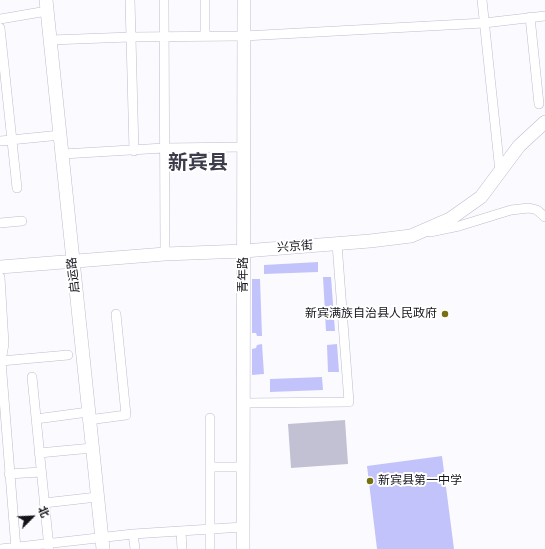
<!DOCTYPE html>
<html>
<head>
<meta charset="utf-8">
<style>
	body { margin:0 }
	#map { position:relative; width:545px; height:549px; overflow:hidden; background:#fbfbff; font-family:Signika,"Noto Sans SC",sans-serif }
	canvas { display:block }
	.north { position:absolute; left:12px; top:497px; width:40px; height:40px; -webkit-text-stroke:3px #fff; paint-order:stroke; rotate:66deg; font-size:11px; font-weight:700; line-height:16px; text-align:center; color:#13131a }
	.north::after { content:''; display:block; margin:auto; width:14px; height:18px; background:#13131a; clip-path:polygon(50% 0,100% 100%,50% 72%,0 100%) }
</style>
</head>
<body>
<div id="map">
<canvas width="545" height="549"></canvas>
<div class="north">北</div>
</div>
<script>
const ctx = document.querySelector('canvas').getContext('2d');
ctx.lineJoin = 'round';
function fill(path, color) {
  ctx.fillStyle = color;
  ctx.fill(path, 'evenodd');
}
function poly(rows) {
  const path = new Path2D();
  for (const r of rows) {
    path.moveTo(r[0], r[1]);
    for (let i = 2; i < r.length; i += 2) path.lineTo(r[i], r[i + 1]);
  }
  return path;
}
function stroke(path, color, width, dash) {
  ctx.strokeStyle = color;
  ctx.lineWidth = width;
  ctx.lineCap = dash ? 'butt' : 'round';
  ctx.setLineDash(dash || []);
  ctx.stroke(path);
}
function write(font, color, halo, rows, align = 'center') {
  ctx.font = font + ' Signika,"Noto Sans SC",sans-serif';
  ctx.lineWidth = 4;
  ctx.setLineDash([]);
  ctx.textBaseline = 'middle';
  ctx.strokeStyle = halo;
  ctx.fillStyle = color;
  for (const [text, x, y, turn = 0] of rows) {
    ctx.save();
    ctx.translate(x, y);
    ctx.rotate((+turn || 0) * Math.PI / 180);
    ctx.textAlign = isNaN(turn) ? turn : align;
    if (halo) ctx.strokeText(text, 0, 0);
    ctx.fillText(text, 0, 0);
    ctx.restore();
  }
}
const green = poly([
	[318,262,318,272,264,274,264,265],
	[323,277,331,277,335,331,326,331],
	[252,279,260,279,262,336,257,336,256,333,252,333],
	[262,344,264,374,252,375,252,349,256,348,257,345],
	[337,344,339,372,328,372,327,345],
	[322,377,323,390,270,392,270,379],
	[442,456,454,549,377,549,367,466]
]);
const building = poly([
	[345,420,348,464,291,468,288,424]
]);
const street = poly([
	[130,0,134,151],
	[164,0,165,254],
	[205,0,205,36],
	[482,0,500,172],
	[530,17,539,104],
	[0,19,47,11],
	[0,28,17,188],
	[51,40,130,37,244,36,484,23,545,16],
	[0,141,61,135],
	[63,154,164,148,244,147],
	[0,223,22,221],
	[430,232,459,226,511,210,529,208,537,210,545,217],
	[0,277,4,344,1,361,16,549],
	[1,361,68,355],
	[32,377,49,548],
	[244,403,349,402,337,244],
	[36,419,88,412],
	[88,420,126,415,116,314],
	[39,453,92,448],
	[210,467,243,467],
	[9,474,41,472],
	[44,503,97,497],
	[181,531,182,549],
	[133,534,135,549],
	[0,549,133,534,243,527],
	[210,549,210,418]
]);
const secondary = poly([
	[46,0,103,549],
	[0,267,165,254,244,251,370,241,411,236,450,219,481,197,519,146,545,122],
	[243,549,244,0]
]);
const markers = [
	[445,314,4,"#786f0f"],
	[370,481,4,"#786f0f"]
];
const streetNames = [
	["兴京街",295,247,-4],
	["启运路",74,275,-96],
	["青年路",244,275,-90]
];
const poiNames = [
	["新宾满族自治县人民政府",437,314],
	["新宾县第一中学",378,481,"left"]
];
const townNames = [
	["新宾县",198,164]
];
fill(green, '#c2c3fa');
fill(building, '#c1c1d3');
stroke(street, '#bcbdcf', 10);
stroke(secondary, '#bcbdcf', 14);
stroke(street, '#fff', 9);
stroke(secondary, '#fff', 13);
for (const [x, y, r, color] of markers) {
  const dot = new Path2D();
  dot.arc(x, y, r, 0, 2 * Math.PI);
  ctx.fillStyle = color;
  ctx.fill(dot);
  stroke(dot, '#fff', 1.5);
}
write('12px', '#13131a', '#fff', streetNames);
write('12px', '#13131a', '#fff', poiNames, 'right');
write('bold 20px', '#3c3c4b', '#fff', townNames);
</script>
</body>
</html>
